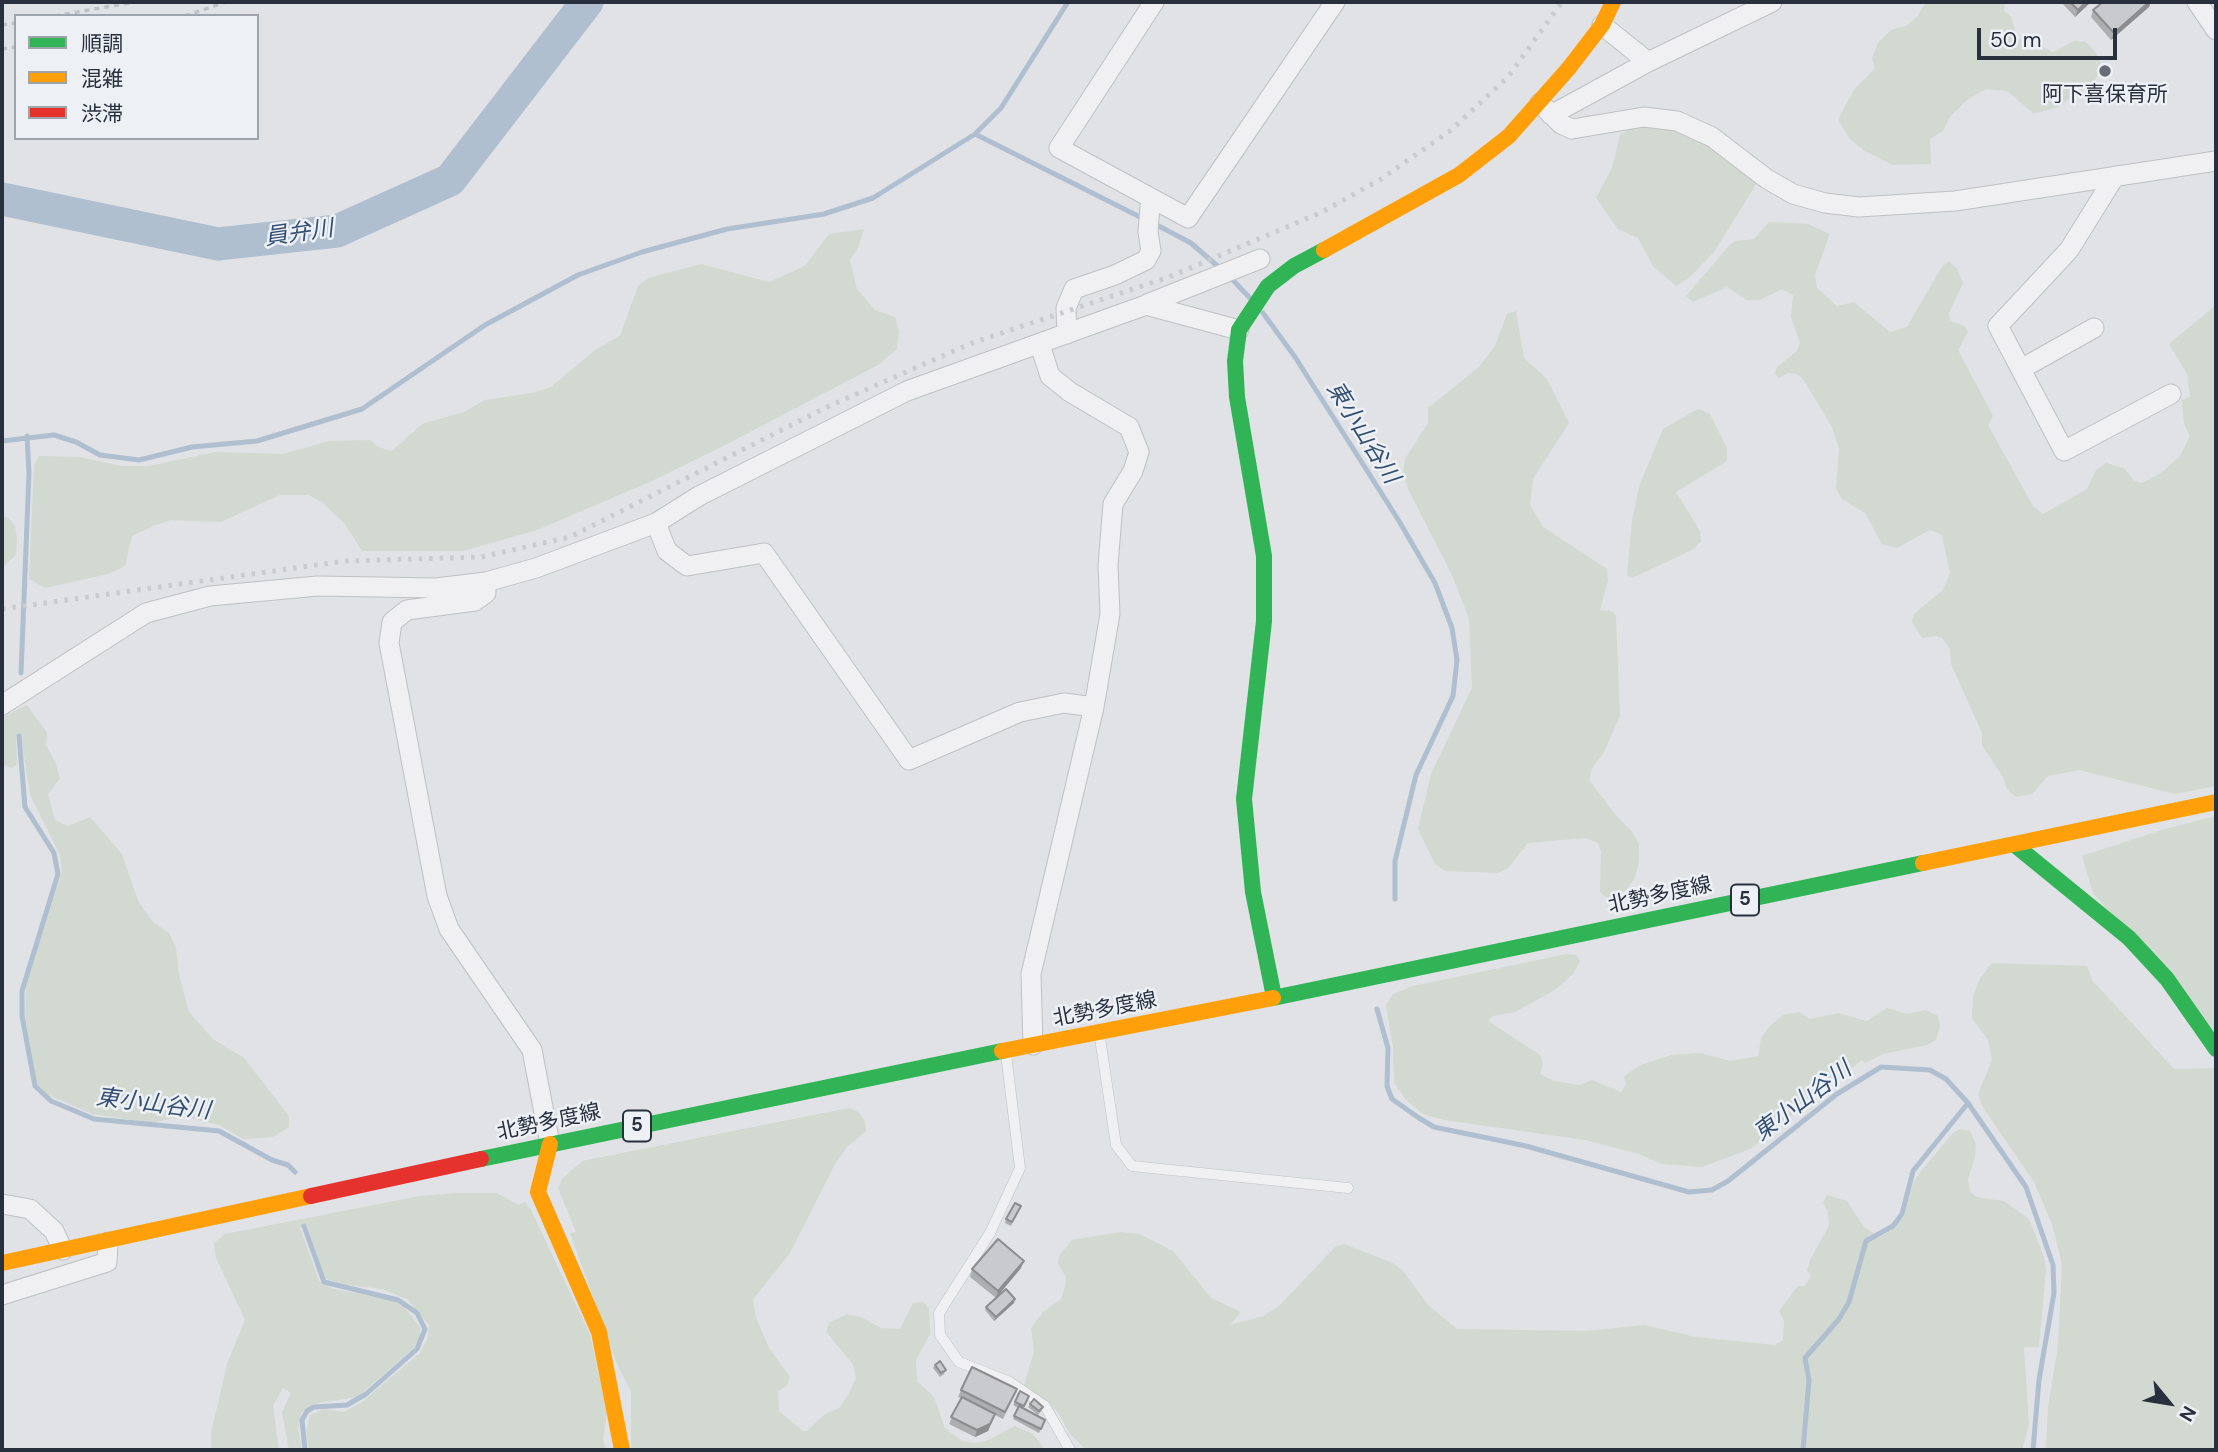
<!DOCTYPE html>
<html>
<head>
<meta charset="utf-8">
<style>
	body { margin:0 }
	#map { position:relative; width:2218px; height:1452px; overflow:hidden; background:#e0e2e5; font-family:"DM Sans","Noto Sans JP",sans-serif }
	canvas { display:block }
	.frame { position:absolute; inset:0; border:4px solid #28303e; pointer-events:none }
	.legend { position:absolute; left:14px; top:14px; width:245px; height:126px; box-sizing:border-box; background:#edf1f5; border:2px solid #9ea4ac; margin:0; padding:9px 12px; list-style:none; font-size:21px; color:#28303e }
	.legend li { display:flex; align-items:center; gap:14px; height:35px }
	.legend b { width:35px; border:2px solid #9ea4ac }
	.north { position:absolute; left:2134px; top:1368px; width:70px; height:70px; -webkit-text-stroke:5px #edf1f5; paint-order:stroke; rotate:120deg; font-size:19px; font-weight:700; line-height:28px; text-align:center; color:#28303e }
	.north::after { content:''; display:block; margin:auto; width:24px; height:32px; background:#28303e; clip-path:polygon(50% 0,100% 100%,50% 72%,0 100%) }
	.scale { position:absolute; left:1977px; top:28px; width:140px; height:32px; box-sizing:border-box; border:4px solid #28303e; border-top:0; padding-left:9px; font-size:21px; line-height:24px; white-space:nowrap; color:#28303e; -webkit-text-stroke:5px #edf1f5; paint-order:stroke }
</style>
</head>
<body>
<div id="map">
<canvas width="2218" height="1452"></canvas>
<div class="frame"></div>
<ul class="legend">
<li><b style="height:9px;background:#30b455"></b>順調</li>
<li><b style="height:9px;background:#ff9f0a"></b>混雑</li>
<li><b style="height:9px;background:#e5322d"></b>渋滞</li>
</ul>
<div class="north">N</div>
<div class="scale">50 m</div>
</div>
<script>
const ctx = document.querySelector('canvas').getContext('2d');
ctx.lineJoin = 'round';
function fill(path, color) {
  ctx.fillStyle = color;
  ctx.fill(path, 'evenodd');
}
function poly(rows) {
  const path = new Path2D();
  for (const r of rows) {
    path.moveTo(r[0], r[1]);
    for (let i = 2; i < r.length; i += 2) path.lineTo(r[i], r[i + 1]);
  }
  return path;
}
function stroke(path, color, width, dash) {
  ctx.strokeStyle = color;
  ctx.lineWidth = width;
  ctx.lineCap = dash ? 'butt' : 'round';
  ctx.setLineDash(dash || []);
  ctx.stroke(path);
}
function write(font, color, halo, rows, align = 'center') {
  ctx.font = font + ' "DM Sans","Noto Sans JP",sans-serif';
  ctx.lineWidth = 5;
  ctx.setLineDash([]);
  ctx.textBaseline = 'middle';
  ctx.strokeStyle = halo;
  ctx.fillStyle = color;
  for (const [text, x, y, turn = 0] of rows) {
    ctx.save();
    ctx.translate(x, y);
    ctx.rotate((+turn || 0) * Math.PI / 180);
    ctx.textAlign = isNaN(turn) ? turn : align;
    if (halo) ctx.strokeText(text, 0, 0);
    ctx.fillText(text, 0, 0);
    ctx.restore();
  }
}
const green = poly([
	[1926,2,2005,2,2004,11,2010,15,2017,36,2027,45,2037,44,2053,52,2074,41,2086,42,2096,53,2102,67,2095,80,2058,107,2041,112,2033,113,2007,91,1986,89,1968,99,1950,117,1943,131,1930,139,1931,164,1893,165,1865,151,1850,139,1838,120,1853,91,1875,68,1872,58,1878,43,1891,30,1906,26,1917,17],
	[1665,126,1705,144,1757,183,1714,252,1690,277,1676,286,1653,266,1638,238,1618,229,1596,198,1612,168,1620,135,1633,127],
	[1769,222,1808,224,1830,234,1815,275,1817,288,1837,306,1854,302,1890,332,1907,327,1941,268,1949,261,1957,269,1963,283,1949,313,1950,321,1964,326,1968,332,1958,350,1993,416,1988,425,2033,506,2043,514,2087,489,2096,470,2106,463,2124,468,2134,481,2142,483,2161,473,2180,456,2190,436,2184,424,2182,400,2190,397,2187,374,2169,344,2216,305,2216,786,2175,794,2079,770,2048,776,2032,794,2016,797,2007,789,2003,777,1982,745,1982,733,1951,664,1950,649,1942,638,1936,636,1922,638,1912,622,1914,614,1943,590,1950,573,1942,535,1930,530,1897,548,1882,544,1865,513,1841,498,1836,488,1839,449,1832,427,1803,379,1797,374,1788,373,1779,378,1775,374,1777,367,1797,351,1800,343,1791,317,1793,295,1782,289,1760,300,1747,300,1727,287,1693,302,1686,296,1728,247,1735,241,1754,239],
	[864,229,858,248,850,260,857,289,875,310,895,317,899,331,897,349,878,365,729,443,652,481,537,530,463,551,362,551,345,524,323,503,309,495,280,495,221,522,170,520,153,526,132,536,125,566,108,574,45,588,29,579,34,465,39,456,79,457,122,466,149,466,215,452,283,454,329,441,370,440,378,447,392,451,422,424,464,412,485,400,532,393,551,387,595,350,620,336,638,286,648,278,701,264,769,282,805,266,829,234],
	[1516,311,1524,358,1547,379,1569,423,1533,479,1530,505,1543,527,1607,569,1608,581,1600,610,1613,612,1616,616,1620,716,1603,754,1592,768,1589,780,1618,818,1631,830,1639,844,1639,861,1635,878,1626,890,1608,899,1600,892,1601,851,1598,843,1585,838,1528,843,1508,868,1498,873,1445,871,1435,864,1418,829,1431,774,1472,688,1469,618,1451,573,1409,491,1403,474,1405,459,1428,423,1428,408,1479,367,1495,346,1507,314],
	[1698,409,1710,414,1727,448,1727,461,1676,492,1700,531,1701,542,1692,550,1632,578,1627,575,1632,520,1640,484,1663,429],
	[2,516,9,518,15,526,17,539,16,555,2,568],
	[27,705,47,733,46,745,56,764,60,778,48,794,55,820,68,826,90,817,122,854,138,901,153,922,169,933,176,948,179,975,189,1012,213,1039,244,1058,289,1116,289,1127,273,1137,244,1139,219,1125,182,1116,152,1123,92,1114,42,1092,36,1081,25,1016,26,983,62,872,60,855,30,795,21,736,16,736,17,764,12,768,2,765,2,717],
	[2216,816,2216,1033,2093,893,2082,856,2161,830],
	[1567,954,1576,955,1580,961,1573,974,1555,990,1515,1012,1493,1016,1488,1021,1540,1055,1543,1064,1540,1074,1554,1081,1580,1085,1592,1080,1621,1092,1626,1085,1624,1076,1641,1065,1671,1055,1701,1053,1730,1061,1758,1056,1761,1038,1770,1026,1783,1015,1799,1012,1810,1019,1838,1013,1867,1021,1887,1008,1907,1014,1926,1010,1938,1016,1940,1027,1936,1040,1927,1045,1883,1054,1865,1063,1862,1060,1750,1149,1702,1167,1662,1164,1639,1154,1586,1140,1444,1120,1423,1114,1407,1101,1394,1083,1393,1048,1386,1005,1393,994,1413,986],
	[1992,963,2087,966,2092,980,2174,1069,2216,1068,2216,1450,2046,1450,2048,1406,2058,1346,2062,1264,2052,1224,2034,1182,1982,1106,1978,1094,1992,1060,1988,1040,1972,1018,1973,997,1980,978],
	[849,1108,858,1112,865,1121,866,1131,847,1147,835,1164,790,1253,753,1299,756,1318,769,1348,790,1377,788,1384,778,1392,779,1411,803,1431,807,1431,825,1414,839,1408,848,1395,856,1378,853,1364,826,1332,829,1323,847,1314,861,1317,881,1328,900,1329,913,1303,923,1302,929,1308,930,1334,916,1360,917,1381,934,1397,945,1428,962,1441,974,1443,986,1441,1015,1426,1033,1434,1045,1450,631,1450,631,1391,618,1366,570,1233,576,1232,558,1188,562,1179,582,1161],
	[1960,1129,1970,1131,1976,1144,1975,1158,1968,1179,1970,1191,1976,1197,2004,1201,2029,1219,2044,1257,2046,1269,2039,1347,2024,1347,2029,1424,2022,1450,1086,1450,1070,1434,1057,1411,1024,1385,1034,1352,1031,1328,1043,1312,1061,1299,1065,1287,1066,1277,1058,1264,1059,1256,1072,1240,1120,1232,1139,1234,1173,1251,1211,1298,1241,1312,1230,1325,1263,1316,1279,1306,1335,1247,1344,1244,1393,1263,1404,1272,1428,1305,1457,1329,1586,1331,1644,1325,1696,1337,1775,1345,1783,1340,1784,1321,1779,1311,1798,1286,1805,1286,1811,1276,1807,1270,1811,1258,1829,1226,1828,1211,1823,1203,1827,1195,1847,1201,1864,1227,1879,1237,1891,1231,1904,1217,1913,1183,1921,1171,1953,1133],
	[459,1193,497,1193,518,1205,525,1202,531,1210,590,1335,607,1413,603,1439,607,1450,309,1450,306,1433,310,1415,324,1409,344,1412,362,1402,420,1353,428,1338,429,1325,407,1299,382,1289,346,1285,327,1279,323,1275,307,1225,300,1228,319,1281,333,1289,389,1299,404,1307,420,1327,419,1339,412,1350,357,1397,318,1403,302,1412,298,1429,302,1450,289,1450,282,1412,291,1393,283,1388,273,1406,279,1450,211,1450,211,1433,227,1364,245,1320,216,1258,214,1243,225,1234,420,1196]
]);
const stream = poly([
	[975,134,1144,219],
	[1153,223,1191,243,1222,270],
	[1230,277,1249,297],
	[1263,313,1295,357,1399,521,1435,583,1452,628,1457,660,1453,696,1416,775,1395,861,1395,899],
	[2,441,54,435,76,442,100,455,139,460,192,447,257,441,362,409,485,325,578,275,642,252,727,229,824,214,873,198,975,134,1001,108,1068,2],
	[21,673,29,473,27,436],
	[19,736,25,807,54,853,58,874,22,991,22,1016,35,1086,51,1101,94,1119,219,1131,272,1160,288,1165,295,1172],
	[1377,1009,1388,1048,1387,1086,1392,1099,1419,1118,1434,1127,1526,1146,1689,1192,1712,1190,1728,1181,1837,1094,1881,1067,1930,1070,1946,1079,1968,1103,2026,1187,2053,1265,2054,1293,2039,1380,2033,1450],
	[304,1226,324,1282,398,1300,417,1313,425,1329,417,1349,366,1394,347,1405,314,1407,307,1411,302,1420,305,1450],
	[1803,1450,1809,1380,1805,1358,1839,1319,1849,1302,1866,1241,1893,1226,1902,1214,1913,1171,1968,1103]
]);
const river = poly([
	[2,199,218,244,337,231,450,180,587,2]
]);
const path = poly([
	[55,16,134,2],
	[185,16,226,2],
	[2,25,16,23],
	[2,49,16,47]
]);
const lane = poly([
	[1100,1038,1116,1145,1132,1166,1348,1188],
	[1006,1054,1020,1168,990,1233,939,1313,940,1335,959,1362,1010,1382,1045,1406,1070,1450]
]);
const street = poly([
	[1154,2,1059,148,1188,218,1335,2],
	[2197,2,2216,30],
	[1602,25,1648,62,1772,2],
	[1540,103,1561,124,1572,129,1644,117,1677,121,1712,137,1767,179,1793,194,1825,203,1859,207,1955,201,2216,161],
	[1551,115,1648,62],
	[2115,176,2069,250,1998,326,2064,451,2171,394],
	[1147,304,1260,259],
	[1067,334,1066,308,1074,289,1115,275,1146,260,1151,251,1148,232,1150,206,1155,200],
	[2021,369,2094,328],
	[656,523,667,551,687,566,764,553,909,760,1020,712,1064,703,1094,707],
	[486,582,486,593,475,601,407,610,392,622,389,643,437,896,449,929,532,1050,550,1144],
	[2,705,146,613,210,596,318,586,436,588,486,582,536,568,656,523,699,496,907,391,1146,305,1239,330],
	[1033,1045,1031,974,1094,707,1110,614,1108,565,1113,504,1133,471,1139,452,1129,427,1070,392,1050,376,1040,345],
	[2,1204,30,1209,54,1231,63,1250],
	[2,1295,107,1262,108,1242]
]);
const fast = poly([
	[2015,845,2129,938,2167,979,2216,1049],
	[1274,997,1253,892,1244,799,1264,621,1264,556,1237,397,1235,361,1239,330,1268,286,1294,266,1324,250],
	[1273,998,1923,863],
	[481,1159,1002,1051]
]);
const slow = poly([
	[1324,250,1459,175,1509,136,1569,68,1602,25,1613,2],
	[1923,863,2216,802],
	[1002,1051,1273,998],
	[550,1144,538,1192,599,1332,622,1450],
	[2,1263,311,1196]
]);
const jam = poly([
	[311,1196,481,1159]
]);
const rail = poly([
	[2,609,345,561,481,557,570,537,829,406,972,343,1169,277,1322,212,1381,179,1450,131,1508,77,1562,2]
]);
const wall = poly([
	[2061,2,2091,2,2075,17],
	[2103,2,2151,2,2149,7,2111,40,2091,17,2093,10],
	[1019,1210,1011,1226,1005,1223,1006,1219],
	[1021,1268,996,1298,970,1277,972,1269],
	[1014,1303,994,1321,985,1310,986,1307],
	[935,1365,946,1370,944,1374,940,1377,933,1368],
	[1017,1389,1003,1419,995,1415,988,1431,975,1437,949,1424,961,1398,958,1397,961,1390],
	[1029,1396,1023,1409,1045,1420,1039,1433,1013,1419,1018,1408,1013,1405,1015,1402],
	[1030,1404,1042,1410,1038,1415,1028,1407]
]);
const shadedWall = poly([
	[2086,2,2091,2,2075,17,2078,10],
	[2149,2,2151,2,2149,7,2111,40,2114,33],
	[1024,1261,1021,1268,996,1298,998,1291],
	[1015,1299,1014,1303,994,1321,996,1317],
	[995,1414,988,1431,975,1437,977,1430]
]);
const building = poly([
	[2070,2,2086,2,2078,10,2070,2],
	[2103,2,2149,2,2114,33,2093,10,2103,2],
	[1015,1203,1021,1206,1012,1222,1006,1219,1015,1203],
	[998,1239,1024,1261,998,1291,972,1269,998,1239],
	[1006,1289,1015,1299,996,1317,986,1307,1006,1289],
	[940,1361,946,1370,941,1373,935,1365,940,1361],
	[972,1367,1017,1389,1005,1412,961,1390,972,1367],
	[1020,1391,1029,1396,1024,1406,1015,1402,1020,1391],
	[962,1397,995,1414,990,1424,977,1430,951,1417,962,1397],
	[1034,1399,1043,1407,1039,1411,1030,1404,1034,1399],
	[1019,1406,1045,1420,1041,1429,1014,1416,1019,1406]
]);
const markers = [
	[2105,71,7,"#686e78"]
];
const shields = [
	[1745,900,28],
	[637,1126,28]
];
const shieldNames = [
	["5",1745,900],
	["5",637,1126]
];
const poiNames = [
	["阿下喜保育所",2105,95]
];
const streetNames = [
	["北勢多度線",1660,896,-12],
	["北勢多度線",1105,1010,-11],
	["北勢多度線",549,1123,-12]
];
const waterNames = [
	["員弁川",299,234,-8],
	["東小山谷川",1362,433,58],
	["東小山谷川",1803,1102,-37],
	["東小山谷川",153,1105,7]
];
fill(green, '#d1d9d0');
stroke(stream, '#afbfd0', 5);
stroke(river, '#afbfd0', 33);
stroke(lane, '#bec0c3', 11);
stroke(street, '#bec0c3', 21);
stroke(path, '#bfc1c6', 3.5, [5, 5]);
stroke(lane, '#f0f0f2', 10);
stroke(street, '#f0f0f2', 19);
stroke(fast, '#30b455', 16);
stroke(slow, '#ff9f0a', 16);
stroke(jam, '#e5322d', 16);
stroke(rail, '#c9cbce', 5, [3.5, 7]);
fill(wall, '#adaeb0');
fill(shadedWall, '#8d8d90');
fill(building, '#c9cacd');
stroke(building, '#8d8d90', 2);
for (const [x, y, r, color] of markers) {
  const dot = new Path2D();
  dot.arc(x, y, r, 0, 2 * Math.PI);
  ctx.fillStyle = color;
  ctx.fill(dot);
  stroke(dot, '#edf1f5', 2.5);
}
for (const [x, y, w] of shields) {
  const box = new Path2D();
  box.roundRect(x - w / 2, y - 15.5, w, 31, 5);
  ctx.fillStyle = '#edf1f5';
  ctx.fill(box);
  stroke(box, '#28303e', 2);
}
write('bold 19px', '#28303e', null, shieldNames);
write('21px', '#28303e', '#edf1f5', poiNames);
write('21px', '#28303e', '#edf1f5', streetNames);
write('italic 23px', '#334f71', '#edf1f5', waterNames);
</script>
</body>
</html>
